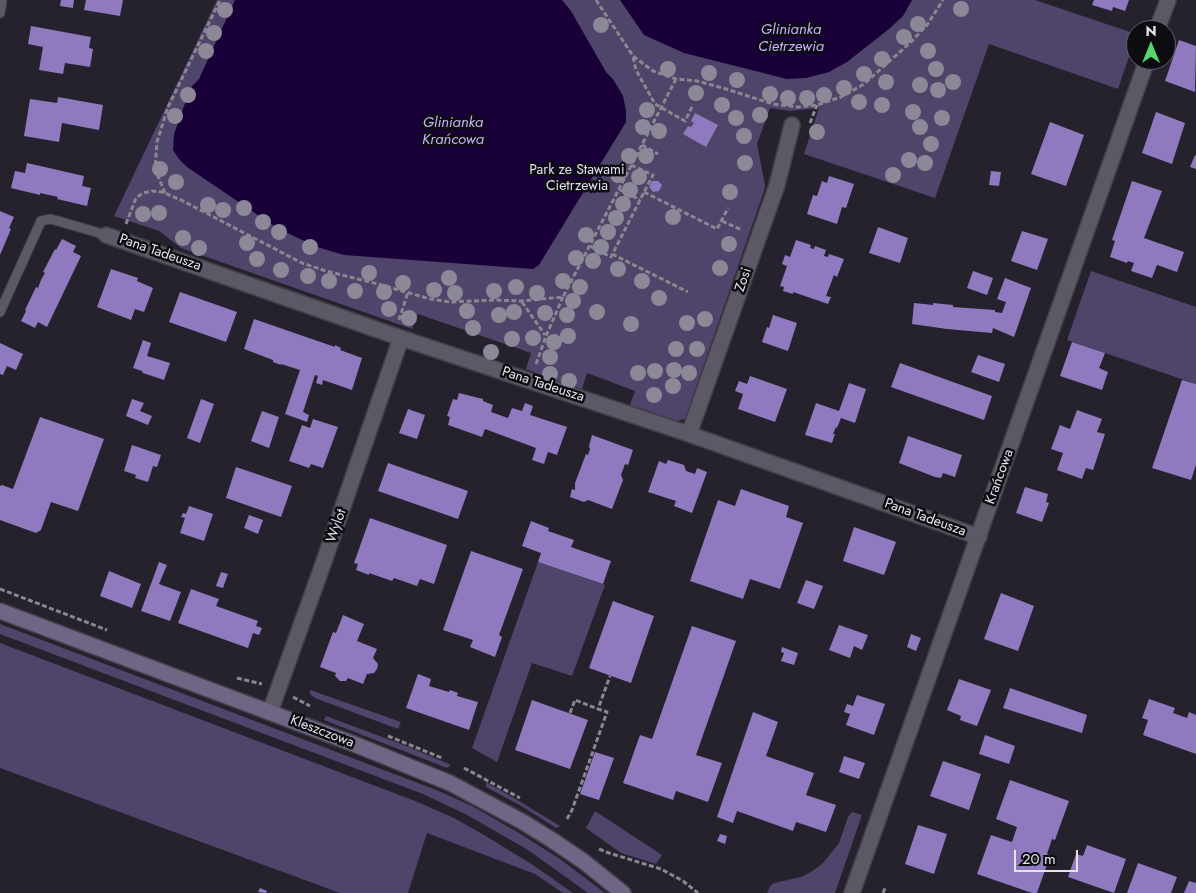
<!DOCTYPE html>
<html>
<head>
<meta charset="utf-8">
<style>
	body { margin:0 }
	#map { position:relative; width:1196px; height:893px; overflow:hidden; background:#25222d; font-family:Jost,sans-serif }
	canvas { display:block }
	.north { position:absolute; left:1126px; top:20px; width:50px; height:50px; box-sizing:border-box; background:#0d0c11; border:1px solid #636268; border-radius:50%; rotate:0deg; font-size:14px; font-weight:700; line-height:20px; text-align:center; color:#e5e3ea }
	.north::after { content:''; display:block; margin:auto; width:18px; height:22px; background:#59d56f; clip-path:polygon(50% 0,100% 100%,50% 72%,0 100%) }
	.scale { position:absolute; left:1014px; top:850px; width:64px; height:22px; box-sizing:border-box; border:2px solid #e5e3ea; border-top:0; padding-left:6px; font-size:15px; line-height:18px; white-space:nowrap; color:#e5e3ea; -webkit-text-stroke:4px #0d0c11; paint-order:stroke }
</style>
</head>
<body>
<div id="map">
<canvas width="1196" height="893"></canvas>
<div class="north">N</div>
<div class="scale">20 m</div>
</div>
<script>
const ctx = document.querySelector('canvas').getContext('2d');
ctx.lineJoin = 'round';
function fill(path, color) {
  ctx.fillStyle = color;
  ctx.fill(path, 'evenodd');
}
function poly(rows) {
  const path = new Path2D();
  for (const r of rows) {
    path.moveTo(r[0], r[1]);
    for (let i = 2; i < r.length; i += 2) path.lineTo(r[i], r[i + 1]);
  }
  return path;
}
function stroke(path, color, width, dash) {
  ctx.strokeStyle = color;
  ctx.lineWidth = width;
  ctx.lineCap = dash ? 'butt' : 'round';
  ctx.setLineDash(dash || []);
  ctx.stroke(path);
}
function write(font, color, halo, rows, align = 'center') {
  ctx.font = font + ' Jost,sans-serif';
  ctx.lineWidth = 5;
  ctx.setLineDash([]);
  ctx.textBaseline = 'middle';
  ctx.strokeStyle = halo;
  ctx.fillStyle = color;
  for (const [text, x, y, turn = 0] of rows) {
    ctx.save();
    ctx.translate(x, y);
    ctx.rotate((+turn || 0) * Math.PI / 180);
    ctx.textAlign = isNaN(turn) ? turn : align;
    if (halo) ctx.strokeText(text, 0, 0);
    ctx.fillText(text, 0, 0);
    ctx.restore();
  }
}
const green = poly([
	[217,0,1035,0,1136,34,1136,36,1118,89,989,44,935,198,804,154,819,108,790,111,770,108,757,144,765,185,764,191,685,419,677,421,630,405,635,391,587,373,582,389,575,390,539,377,534,372,526,369,531,353,418,314,412,329,181,248,159,231,114,216],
	[1091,271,1196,307,1196,384,1067,340],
	[538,562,605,585,572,676,532,663,497,762,472,748],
	[0,624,439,791,472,806,519,833,560,859,605,893,588,893,528,850,467,815,423,794,0,634],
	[0,643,415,801,454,818,484,835,533,865,573,893,563,893,535,874,427,833,408,893,340,893,0,768],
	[310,690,401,722,398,729,315,698,310,694],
	[326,716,409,747,451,765,447,768,324,720],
	[486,782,509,795,560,826,556,828,523,807,486,787],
	[595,811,662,855,656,864,621,853,586,828],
	[852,812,862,815,835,893,767,893,770,886,774,883,801,877,811,872,823,863,839,843,848,817]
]);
const water = poly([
	[235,0,562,0,571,11,606,72,613,79,623,96,626,111,626,122,539,265,533,269,344,255,317,247,277,228,187,167,179,159,173,150,174,134,184,106,192,86,199,79],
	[620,0,912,0,903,16,889,29,847,62,829,72,806,78,787,79,684,53,644,35]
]);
const building = poly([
	[61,0,74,0,73,8,60,6],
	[86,0,123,0,120,16,84,10],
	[1094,0,1129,0,1125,11,1113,7,1112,11,1092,5],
	[31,26,91,37,89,48,93,49,90,67,65,63,63,74,39,70,43,47,28,44],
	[1179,40,1196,46,1195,92,1165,81],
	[58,97,103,105,99,130,62,123,59,142,24,136,30,99,57,103],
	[1156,112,1185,123,1172,164,1142,153],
	[695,113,718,125,706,147,683,134,688,126,691,127,694,123,691,121],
	[1050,122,1084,135,1066,186,1031,174],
	[1195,155,1196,156,1196,169,1190,167],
	[27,163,84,176,82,186,91,188,87,206,57,199,58,197,40,193,40,195,11,188,15,171,25,173],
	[991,171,1001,172,999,186,989,185],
	[829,176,854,184,846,208,842,207,837,224,807,214,813,195,817,196,822,181,827,183],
	[652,181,658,181,662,185,659,191,653,192,649,187],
	[1132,181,1162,191,1144,238,1184,252,1177,272,1157,265,1152,278,1131,271,1134,263,1128,261,1127,263,1110,257,1115,241,1112,240],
	[0,211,14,217,9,228,11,229,0,255],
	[878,227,908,238,900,263,869,253],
	[1022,231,1048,239,1037,270,1011,261],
	[62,239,76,246,73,252,81,256,47,327,38,322,35,328,21,321,26,311,25,310,36,287,38,288,41,280,45,273,43,272,55,249,56,250],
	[796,240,811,245,810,248,814,249,815,246,826,250,824,256,828,257,829,254,844,259,837,277,834,275,826,296,831,297,828,304,793,292,793,294,783,291,784,287,780,286,787,266,782,264,785,255,790,257],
	[111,269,138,278,137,281,153,288,144,312,135,309,131,320,97,307],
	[973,271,993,278,987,295,967,288],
	[1005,278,1031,288,1014,337,993,328,992,333,947,329,912,324,914,303,933,305,933,303,953,305,953,307,995,310,995,312,1002,313,1006,302,997,299],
	[180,292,237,312,226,342,169,322],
	[773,315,797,323,788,351,762,342,767,327,769,328],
	[254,319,335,347,335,345,341,348,340,350,362,358,352,390,323,380,322,385,316,383,318,376,315,375,303,412,309,415,307,422,285,414,300,370,281,364,281,365,273,362,273,360,244,349],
	[143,340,151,343,147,356,170,363,164,380,143,373,142,371,133,368],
	[1072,342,1105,353,1099,368,1108,372,1102,390,1060,376],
	[0,343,23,354,16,370,7,366,3,375,0,374],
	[978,355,1005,364,999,382,971,372],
	[900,363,992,396,984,420,891,387],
	[750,376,787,389,775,422,738,409,743,394,735,391,739,381,747,384],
	[1182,380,1196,384,1196,465,1191,480,1152,468],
	[849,383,866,389,855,423,841,418,837,428,836,427,833,434,835,434,832,443,805,435,816,403,839,411],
	[459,393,483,399,483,401,493,405,491,412,508,418,512,408,522,411,525,403,533,406,530,415,567,427,557,455,548,452,544,464,532,460,536,448,485,429,482,437,448,425,450,417,447,416,453,399,457,400],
	[132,399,144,403,140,411,152,416,148,425,126,416],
	[201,399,214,404,200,443,187,438],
	[408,409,425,415,417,439,399,433],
	[1077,410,1102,419,1097,432,1105,434,1093,470,1086,468,1082,479,1057,470,1063,453,1051,449,1060,425,1070,429],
	[262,411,279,417,269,448,251,441],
	[40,417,104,439,78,511,51,502,41,530,36,533,0,520,0,486,2,485,13,489],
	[313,419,338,427,323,468,311,464,309,468,289,461,302,425,310,428],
	[592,435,633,450,628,465,625,464,621,475,623,480,612,509,588,500,584,502,570,497,572,489,575,490,575,483,586,454,588,455,590,449,589,446],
	[908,436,962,455,955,477,943,473,941,478,935,477,899,463],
	[132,445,161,455,157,467,153,466,148,482,135,478,136,475,124,471],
	[668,460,684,465,686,471,695,474,697,468,707,472,692,513,674,506,676,501,648,492,659,461,666,464],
	[388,463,468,491,458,519,378,491],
	[236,467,292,486,281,517,226,498],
	[1025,487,1048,494,1046,502,1049,503,1042,522,1016,513],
	[741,489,789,506,786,517,803,523,780,589,750,579,743,599,690,581,718,500,735,506],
	[189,506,213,514,204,541,180,533,185,518,181,517,183,513,186,514],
	[249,515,263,520,258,534,244,528],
	[370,518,447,545,434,584,420,579,417,586,394,578,392,581,369,573,369,575,356,570,358,564,354,563],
	[531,521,549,528,548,531,574,540,571,547,611,561,603,584,538,562,541,553,522,546],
	[854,527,896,542,884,575,843,561],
	[471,551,523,569,499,635,502,637,495,657,470,647,473,640,443,630],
	[159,562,167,565,159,584,181,592,170,621,141,611],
	[109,571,141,584,132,608,100,596],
	[221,572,228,574,223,588,216,586],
	[806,580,823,586,814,609,797,603],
	[191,589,219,599,216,606,258,621,256,626,262,628,259,635,253,633,248,648,178,623],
	[1001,593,1034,606,1018,651,984,639],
	[613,601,654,616,631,683,589,668],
	[343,615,364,624,357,641,377,649,373,658,378,664,377,669,374,673,367,674,363,684,348,678,346,681,340,681,335,676,336,673,320,667,333,632,336,633],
	[839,625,868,635,862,650,854,646,850,658,829,650],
	[692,626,736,641,696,755,722,763,708,802,676,791,673,800,623,783,640,735,652,739],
	[911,634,921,638,916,651,907,647],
	[782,647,798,653,794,665,781,661,784,653,781,652],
	[418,674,431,679,429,686,449,692,450,690,458,693,457,696,478,702,469,730,406,708],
	[959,679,991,690,977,726,960,720,961,716,947,710],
	[1010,688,1087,715,1082,733,1003,708],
	[857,695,885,704,874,735,846,725,850,714,844,712,847,704,853,706],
	[1149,699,1175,708,1173,713,1187,718,1189,712,1196,715,1196,754,1143,735,1148,720,1142,718],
	[532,700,588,720,570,769,515,750],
	[753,712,778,722,766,756,814,773,806,795,836,805,826,832,796,822,793,831,737,811,733,823,717,817],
	[985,735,1015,746,1009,764,979,754],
	[595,752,614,758,599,800,580,794],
	[844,756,865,763,859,779,839,772],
	[943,761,981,774,969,810,930,796],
	[1010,780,1069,801,1055,840,1052,839,1047,854,1050,856,1037,893,1032,893,977,874,991,835,1012,842,1017,827,996,819],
	[918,825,947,834,934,874,905,864],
	[720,834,727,836,725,844,717,841],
	[1087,845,1126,859,1114,893,1068,877,1076,854,1083,856],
	[1138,863,1177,877,1171,893,1127,893],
	[1189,881,1196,883,1196,893,1184,893],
	[260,888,267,891,266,893,258,892]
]);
const path = poly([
	[596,0,633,56,653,71,676,79,697,81,726,89,773,104,798,107,817,105,841,97,864,84,911,42,927,25,943,0],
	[633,57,636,70,655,104,685,121,692,107],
	[810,123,817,105],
	[642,145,658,154],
	[619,189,640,200],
	[644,192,717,229,728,208],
	[165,193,155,169,157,142,168,107,220,0],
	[722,221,742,230],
	[126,224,136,198,143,193,152,191,162,192,181,200,302,263,326,271,378,284,430,299,450,302,493,300,521,301,563,297,676,79],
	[590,246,611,257,640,200,653,175,631,165],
	[612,254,688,292],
	[522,302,545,335],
	[399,320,408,292],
	[536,364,546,336,563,297],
	[0,589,107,630],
	[237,678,262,684],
	[293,697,310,706],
	[570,713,575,700,598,709],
	[388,736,442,758],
	[464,768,520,798],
	[567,819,572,810,607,712,598,709,610,676],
	[599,849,609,853,661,869,683,881,698,893],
	[883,893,885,888]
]);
const service = poly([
	[0,13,2,0],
	[0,312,41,221,50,219,58,221,106,235]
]);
const minor = poly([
	[1157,30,1168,0],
	[106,235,401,338,689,434,979,537],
	[689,434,777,185,792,125],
	[270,712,322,567,401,338],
	[852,893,1147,60]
]);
const secondary = poly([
	[0,611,354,744,450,783,523,822,552,840,583,861,623,893]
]);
const trees = [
	[961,9],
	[225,10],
	[918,24],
	[601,25],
	[214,33],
	[904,37],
	[206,51],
	[928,51],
	[882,59],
	[668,69],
	[936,69],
	[709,73],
	[864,74],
	[737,80],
	[886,82],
	[953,82],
	[920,85],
	[844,88],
	[938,90],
	[696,93],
	[770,94],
	[188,95],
	[824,95],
	[788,98],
	[807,98],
	[859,102],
	[722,105],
	[882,105],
	[647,110],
	[913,112],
	[760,115],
	[175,116],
	[736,118],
	[942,118],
	[643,127],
	[920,127],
	[659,131],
	[817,132],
	[744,136],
	[931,144],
	[629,156],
	[646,156],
	[909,160],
	[745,163],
	[925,163],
	[160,169],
	[618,175],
	[893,175],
	[639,177],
	[176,182],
	[630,190],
	[730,192],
	[623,204],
	[208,205],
	[244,208],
	[223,210],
	[159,213],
	[143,214],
	[673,217],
	[616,218],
	[263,222],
	[279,232],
	[608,232],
	[586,235],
	[183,238],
	[247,243],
	[729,244],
	[310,247],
	[601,247],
	[199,248],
	[576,258],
	[257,259],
	[593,261],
	[720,268],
	[618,269],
	[281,270],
	[369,273],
	[308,276],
	[449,278],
	[329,281],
	[563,281],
	[642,281],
	[403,283],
	[516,287],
	[580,287],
	[434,290],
	[355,291],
	[494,291],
	[384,292],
	[455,293],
	[537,293],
	[659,298],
	[573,301],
	[389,309],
	[467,311],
	[514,312],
	[597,312],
	[545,313],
	[499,315],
	[567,315],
	[409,318],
	[705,319],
	[687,323],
	[631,324],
	[473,328],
	[568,336],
	[533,338],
	[512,339],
	[554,342],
	[676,349],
	[697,349],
	[491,352],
	[550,357],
	[674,370],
	[655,371],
	[638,373],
	[689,373],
	[550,374],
	[569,381],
	[673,386],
	[654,395]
];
const parkNames = [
	["Park ze Stawami",577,171],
	["Cietrzewia",577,187]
];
const streetNames = [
	["Pana Tadeusza",160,253,19],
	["Zosi",744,280,-71],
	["Pana Tadeusza",543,385,18],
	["Krańcowa",1000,477,-70],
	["Pana Tadeusza",925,518,20],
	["Wylot",337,526,-71],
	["Kleszczowa",322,732,21]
];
const waterNames = [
	["Glinianka",791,30],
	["Cietrzewia",791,47],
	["Glinianka",453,123],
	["Krańcowa",453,140]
];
fill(green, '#4f446a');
fill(water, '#190038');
fill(building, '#8f7abf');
stroke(service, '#423f48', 11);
stroke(minor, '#423f48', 18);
stroke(secondary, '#423f48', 18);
stroke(path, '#8a8790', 3, [5, 2.5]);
stroke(service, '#5c5865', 9);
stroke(minor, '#5c5865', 15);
stroke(secondary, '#6f6585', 15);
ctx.fillStyle = '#8c8898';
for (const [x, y] of trees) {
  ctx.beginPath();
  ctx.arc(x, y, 8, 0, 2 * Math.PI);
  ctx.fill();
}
write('14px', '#e1dcef', '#0d0c11', parkNames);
write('14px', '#e5e3ea', '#0d0c11', streetNames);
write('italic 15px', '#c5b0fb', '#0d0c11', waterNames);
</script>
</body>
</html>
